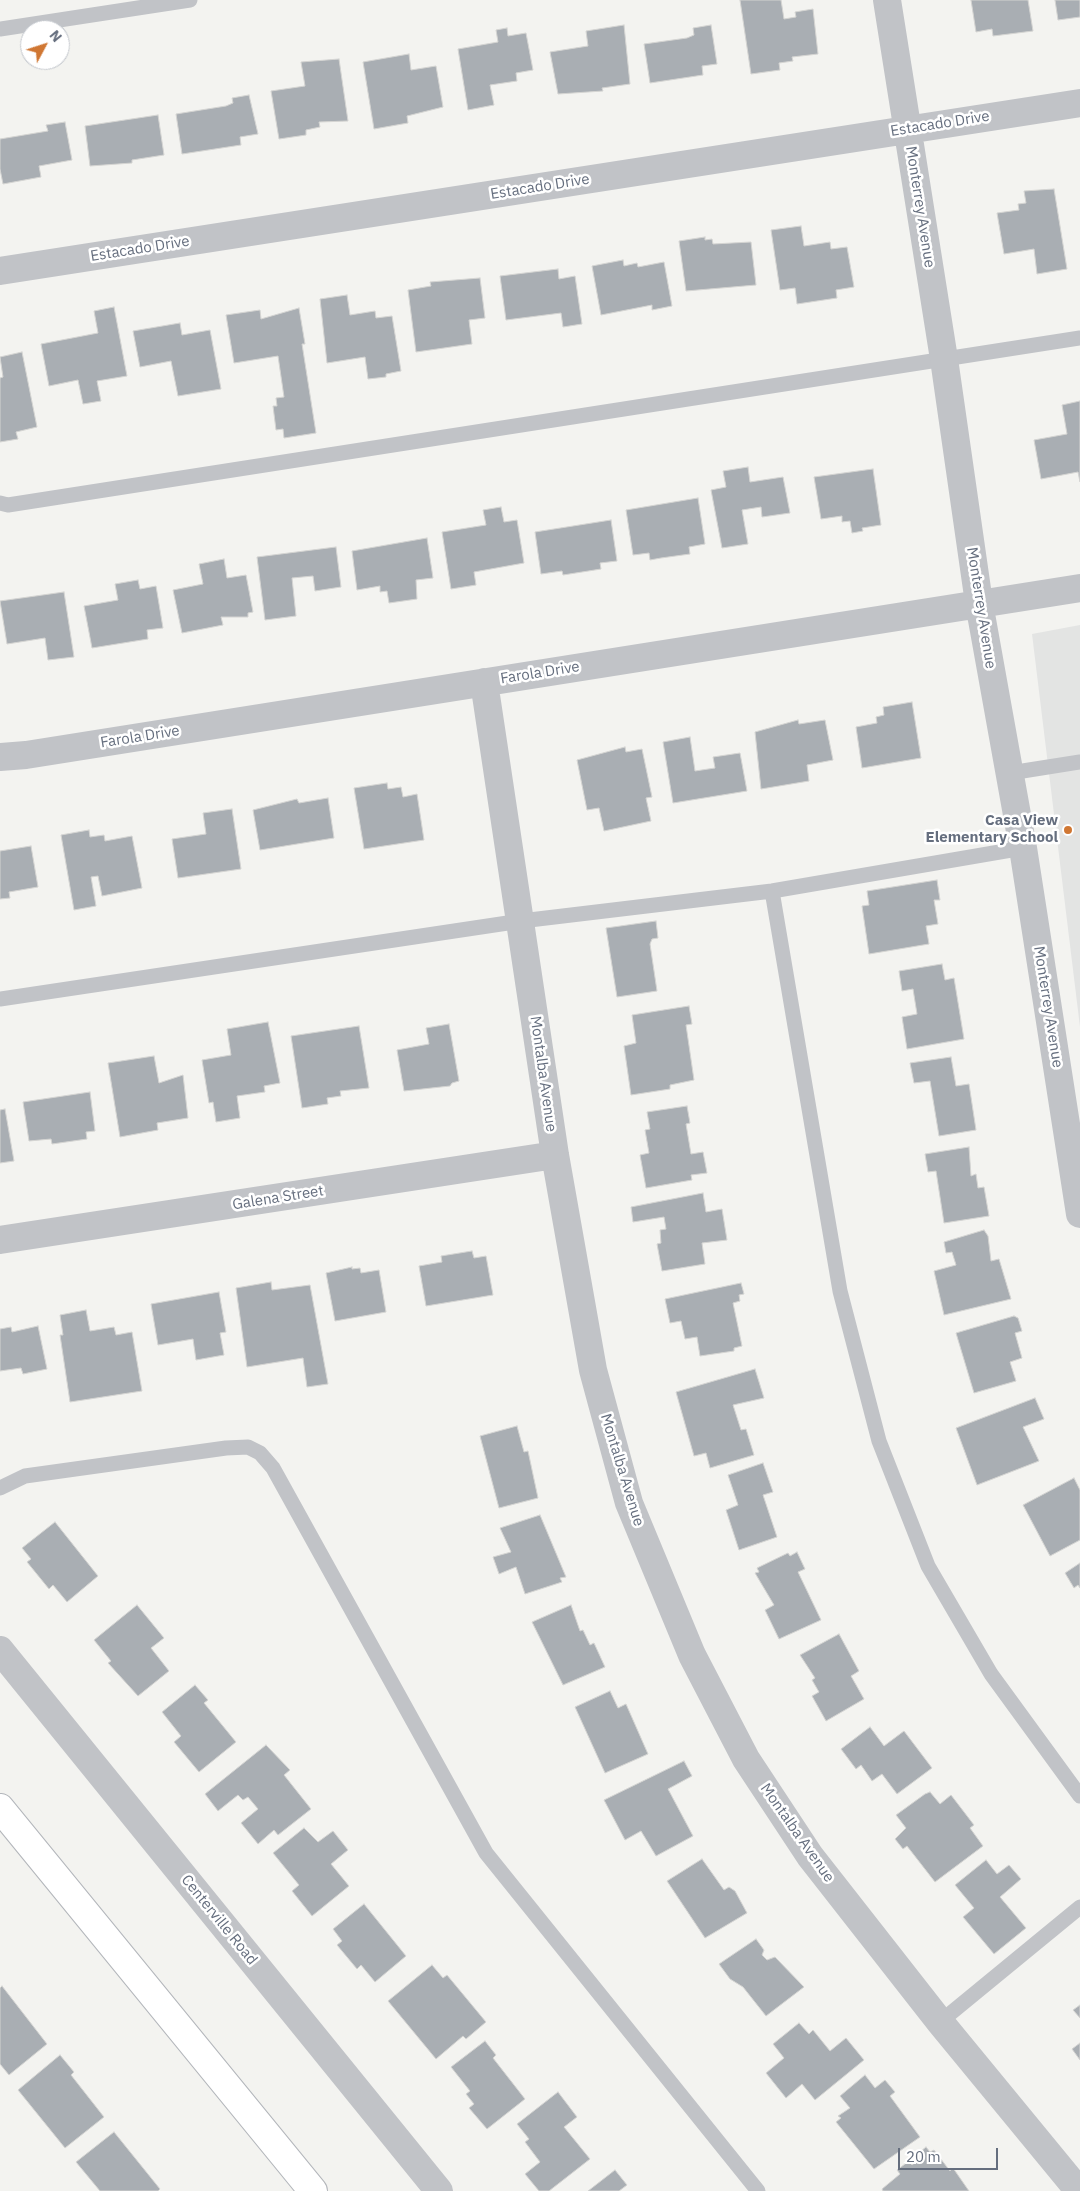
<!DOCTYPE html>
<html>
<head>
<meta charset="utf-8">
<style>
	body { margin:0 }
	#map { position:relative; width:1080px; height:2191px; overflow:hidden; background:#f3f3f0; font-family:"IBM Plex Sans",sans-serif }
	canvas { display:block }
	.north { position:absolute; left:20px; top:20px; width:50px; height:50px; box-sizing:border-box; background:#fff; border:1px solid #c1c5cb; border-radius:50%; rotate:50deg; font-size:14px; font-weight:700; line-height:20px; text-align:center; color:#656e7e }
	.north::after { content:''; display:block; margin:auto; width:18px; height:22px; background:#d07733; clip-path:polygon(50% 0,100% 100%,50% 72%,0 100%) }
	.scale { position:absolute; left:898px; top:2148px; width:100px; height:22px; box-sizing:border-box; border:2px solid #656e7e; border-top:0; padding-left:6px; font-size:15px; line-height:18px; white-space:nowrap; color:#656e7e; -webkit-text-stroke:4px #fff; paint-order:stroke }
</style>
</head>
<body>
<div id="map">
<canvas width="1080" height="2191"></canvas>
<div class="north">N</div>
<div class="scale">20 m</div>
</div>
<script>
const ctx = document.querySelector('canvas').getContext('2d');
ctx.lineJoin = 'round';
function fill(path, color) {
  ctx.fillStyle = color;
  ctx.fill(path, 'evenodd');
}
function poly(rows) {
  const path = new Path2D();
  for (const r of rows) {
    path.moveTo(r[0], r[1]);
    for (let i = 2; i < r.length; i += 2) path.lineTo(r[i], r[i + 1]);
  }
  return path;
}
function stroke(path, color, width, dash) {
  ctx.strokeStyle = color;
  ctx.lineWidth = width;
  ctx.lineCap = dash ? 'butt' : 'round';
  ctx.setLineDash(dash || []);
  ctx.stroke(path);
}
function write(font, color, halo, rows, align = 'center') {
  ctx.font = font + ' "IBM Plex Sans",sans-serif';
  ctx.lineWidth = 5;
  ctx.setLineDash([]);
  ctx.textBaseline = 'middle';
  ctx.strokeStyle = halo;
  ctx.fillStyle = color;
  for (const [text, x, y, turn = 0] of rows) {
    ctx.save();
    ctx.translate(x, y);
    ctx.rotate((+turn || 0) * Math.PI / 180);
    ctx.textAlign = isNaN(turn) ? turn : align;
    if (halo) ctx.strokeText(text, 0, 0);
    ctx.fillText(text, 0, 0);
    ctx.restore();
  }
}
const built = poly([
	[1080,625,1080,1027,1032,634]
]);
const building = poly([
	[740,0,781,0,784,19,796,17,795,12,813,9,818,54,792,57,793,61,779,63,780,70,751,74,740,0],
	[971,0,1028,0,1033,31,993,36,992,29,976,32,971,0],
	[1055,0,1080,0,1080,17,1058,20,1055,0],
	[624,25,630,84,602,88,603,91,558,94,550,52,588,46,586,31,624,25],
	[711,25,717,64,702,66,703,75,650,83,644,44,687,38,694,35,693,28,711,25],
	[507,28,508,36,526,33,533,70,516,73,517,81,490,85,494,105,468,110,458,49,498,42,496,30,507,28],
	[409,54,411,70,436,66,443,107,407,116,408,123,374,129,363,62,409,54],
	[339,59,348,121,319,122,320,127,306,130,306,135,279,139,271,91,305,86,301,62,339,59],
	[249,95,258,134,240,137,241,145,182,154,176,114,226,106,233,103,232,98,249,95],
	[158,115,164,155,132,160,132,163,90,166,85,126,158,115],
	[65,122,72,160,39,166,41,177,3,184,0,169,0,139,48,131,46,125,65,122],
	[1054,189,1067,269,1037,274,1034,249,1004,254,997,213,1019,210,1018,204,1026,203,1024,191,1054,189],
	[801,226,804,246,830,242,831,249,847,247,854,287,836,290,837,298,797,304,795,288,780,290,771,230,801,226],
	[705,237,705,240,712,239,713,244,751,242,756,285,686,291,679,241,705,237],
	[623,260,624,266,637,263,638,267,664,262,672,306,652,310,652,305,601,315,592,266,623,260],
	[558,269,559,279,575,276,582,324,563,327,561,313,506,320,500,276,558,269],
	[480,278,485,318,469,320,472,344,416,352,408,290,431,286,430,282,480,278],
	[347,295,350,315,375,311,376,318,392,316,401,371,386,374,386,377,368,379,365,357,327,363,320,299,347,295],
	[114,307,127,376,97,381,101,401,83,404,78,380,49,386,41,344,98,333,94,311,114,307],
	[299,308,305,344,302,344,316,433,284,438,283,429,276,430,273,406,277,406,276,398,284,397,278,356,234,363,226,315,260,310,261,319,299,308],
	[180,323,182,335,210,330,221,389,178,396,171,361,140,367,133,331,180,323],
	[22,352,37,427,16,432,18,439,0,442,0,378,3,377,0,357,22,352],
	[1080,401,1080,482,1078,472,1041,479,1034,440,1067,434,1062,405,1080,401],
	[748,467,750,482,783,477,790,513,762,517,761,507,742,510,748,544,722,548,711,490,726,487,723,471,748,467],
	[873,469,881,525,862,528,863,531,852,533,850,521,842,522,842,516,821,519,814,477,873,469],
	[698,498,705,544,689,547,690,554,661,558,650,560,649,553,633,555,626,510,698,498],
	[501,507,504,522,517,520,524,563,474,572,476,585,451,589,442,532,486,525,483,510,501,507],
	[611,520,617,561,600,563,601,569,563,575,562,571,541,574,535,532,611,520],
	[427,538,433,578,416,580,417,599,389,603,387,591,380,592,380,586,357,590,352,551,427,538],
	[336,547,341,587,315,591,313,576,292,578,296,616,265,620,257,557,336,547],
	[224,559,227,578,246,575,253,612,248,613,248,617,221,617,223,625,182,633,173,590,203,584,199,564,224,559],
	[138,580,140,589,156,586,163,628,147,630,148,639,92,648,84,606,118,600,115,584,138,580],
	[64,592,74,657,48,660,45,638,7,644,0,601,64,592],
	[912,702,921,758,862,768,856,727,877,723,876,717,884,715,883,707,912,702],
	[798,720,799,724,825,720,833,760,807,765,809,781,761,789,755,732,798,720],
	[690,737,695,771,715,768,713,757,740,753,747,791,673,803,663,742,690,737],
	[625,747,626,752,642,749,652,797,646,798,651,821,604,831,599,808,587,810,577,760,625,747],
	[387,783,388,789,401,787,403,797,417,794,424,840,364,849,354,788,387,783],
	[328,798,334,838,260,850,253,810,297,799,299,803,328,798],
	[232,809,241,869,178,878,172,839,206,834,203,813,232,809],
	[89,830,90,837,104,835,105,841,132,836,142,888,102,896,98,876,91,877,96,906,74,910,61,835,89,830],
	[31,846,38,887,9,892,10,898,0,899,0,851,31,846],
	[937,880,940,900,934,900,938,924,926,926,929,944,869,954,862,906,869,905,867,891,937,880],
	[656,921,658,938,652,939,650,944,657,991,617,997,606,928,656,921],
	[942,964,945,980,954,978,964,1039,907,1049,902,1017,917,1014,913,989,902,991,899,971,942,964],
	[689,1006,692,1024,686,1025,694,1080,670,1085,670,1089,631,1095,624,1046,636,1043,632,1015,689,1006],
	[268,1022,280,1083,264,1086,265,1092,237,1096,240,1118,216,1122,213,1102,209,1103,202,1060,231,1055,227,1029,268,1022],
	[449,1024,459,1081,452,1083,450,1086,404,1091,397,1050,429,1044,426,1028,449,1024],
	[359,1026,369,1088,340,1091,341,1096,327,1098,328,1104,302,1108,291,1036,359,1026],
	[154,1056,159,1083,183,1075,188,1118,157,1123,158,1130,120,1137,108,1063,154,1056],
	[951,1057,956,1086,969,1084,976,1130,939,1136,930,1081,914,1083,910,1063,951,1057],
	[90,1092,95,1131,86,1132,87,1139,52,1144,51,1139,29,1141,23,1102,90,1092],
	[687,1106,690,1123,686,1124,691,1154,703,1152,707,1173,691,1175,692,1180,646,1188,640,1155,649,1153,645,1130,650,1129,647,1112,687,1106],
	[5,1109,14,1161,0,1163,0,1110,5,1109],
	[969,1147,971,1176,976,1174,978,1188,984,1187,989,1216,944,1223,936,1171,928,1172,925,1154,969,1147],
	[703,1193,706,1212,722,1209,727,1240,702,1243,705,1264,662,1271,657,1244,661,1243,660,1230,666,1229,664,1217,633,1222,631,1207,703,1193],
	[984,1230,988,1236,991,1261,999,1259,1011,1299,944,1315,934,1271,956,1265,952,1252,946,1253,944,1242,984,1230],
	[472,1251,474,1258,486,1256,493,1295,426,1306,419,1266,442,1262,441,1256,472,1251],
	[352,1267,352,1269,360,1268,361,1273,379,1270,386,1312,335,1321,326,1273,352,1267],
	[271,1282,272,1290,310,1285,328,1384,307,1387,303,1358,247,1367,236,1288,271,1282],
	[741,1283,744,1294,739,1295,740,1301,733,1303,742,1346,734,1348,734,1351,700,1356,697,1337,685,1339,681,1321,670,1323,665,1299,741,1283],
	[219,1292,226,1332,220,1333,224,1355,196,1360,193,1339,158,1345,151,1304,219,1292],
	[86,1310,90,1331,114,1327,116,1335,132,1332,142,1391,70,1402,60,1335,63,1335,60,1315,86,1310],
	[1014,1316,1018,1318,1022,1331,1015,1333,1022,1358,1010,1362,1016,1381,974,1393,956,1333,1014,1316],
	[38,1326,47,1369,23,1374,21,1368,0,1371,0,1329,11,1327,12,1332,38,1326],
	[755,1369,764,1398,733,1405,741,1430,746,1429,754,1455,710,1468,706,1453,694,1456,676,1392,755,1369],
	[1035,1398,1044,1419,1023,1427,1039,1461,977,1485,956,1428,1035,1398],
	[517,1426,524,1452,528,1451,538,1498,499,1508,480,1436,517,1426],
	[763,1463,773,1492,763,1495,777,1537,739,1550,726,1510,738,1505,728,1475,763,1463],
	[1074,1478,1080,1490,1080,1540,1050,1556,1023,1505,1074,1478],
	[540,1515,566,1577,560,1578,562,1582,525,1594,516,1567,499,1574,493,1557,511,1552,500,1528,540,1515],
	[55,1522,98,1576,67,1602,53,1585,49,1589,27,1562,31,1559,22,1548,55,1522],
	[797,1552,805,1569,798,1572,821,1620,779,1639,765,1610,774,1605,755,1573,759,1572,757,1568,788,1553,790,1556,797,1552],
	[1080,1563,1080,1588,1078,1585,1074,1588,1065,1573,1080,1563],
	[137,1605,164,1638,151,1648,169,1671,138,1696,108,1663,111,1661,94,1640,137,1605],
	[571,1605,580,1631,583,1630,590,1645,594,1643,605,1667,563,1685,532,1622,571,1605],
	[839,1634,859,1671,851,1676,864,1699,826,1721,812,1696,819,1692,812,1680,815,1678,800,1655,839,1634],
	[195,1685,208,1700,204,1703,236,1742,199,1772,174,1742,181,1736,162,1712,195,1685],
	[610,1691,618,1708,626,1704,648,1754,605,1773,575,1707,610,1691],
	[870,1727,884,1746,904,1731,932,1768,897,1794,882,1774,872,1781,861,1765,856,1769,841,1749,870,1727],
	[266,1745,290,1770,284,1775,311,1809,278,1835,274,1830,258,1844,241,1823,258,1809,248,1797,243,1800,238,1795,218,1811,205,1794,266,1745],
	[684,1761,692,1776,668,1789,693,1836,656,1856,641,1831,625,1840,604,1800,684,1761],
	[930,1792,940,1804,951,1795,974,1825,970,1828,983,1846,935,1882,907,1846,903,1849,895,1839,906,1828,896,1815,925,1794,930,1792],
	[304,1828,318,1842,333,1831,348,1850,331,1864,349,1886,312,1916,292,1891,299,1885,273,1853,304,1828],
	[702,1859,724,1890,729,1887,735,1891,747,1913,705,1938,667,1881,702,1859],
	[986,1860,997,1874,1009,1865,1021,1879,1000,1897,1026,1928,994,1954,963,1917,974,1908,955,1885,986,1860],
	[364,1904,406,1956,375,1982,361,1965,357,1969,337,1945,342,1941,333,1929,364,1904],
	[756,1939,764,1950,762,1955,767,1960,775,1957,804,1987,766,2016,743,1987,730,1979,719,1964,756,1939],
	[432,1965,443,1978,447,1975,486,2022,466,2039,463,2036,436,2059,388,2001,432,1965],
	[2,1986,47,2044,9,2075,0,2064,0,1988,2,1986],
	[1080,2005,1080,2018,1073,2010,1080,2005],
	[799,2023,809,2034,813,2030,830,2051,846,2038,864,2060,815,2100,802,2084,786,2098,766,2073,784,2058,773,2044,799,2023],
	[485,2041,496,2055,493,2058,525,2099,487,2129,469,2108,474,2104,466,2094,470,2091,451,2067,485,2041],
	[1080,2043,1080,2060,1072,2049,1080,2043],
	[60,2055,74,2072,71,2075,104,2117,65,2148,18,2090,60,2055],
	[865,2075,875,2088,885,2080,895,2092,890,2096,920,2137,874,2169,836,2122,841,2118,838,2116,850,2108,840,2096,865,2075],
	[558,2092,577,2117,564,2127,590,2159,549,2191,539,2191,525,2174,540,2162,525,2142,529,2139,517,2124,558,2092],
	[114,2132,160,2189,158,2191,100,2191,76,2162,114,2132],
	[926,2147,930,2152,934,2150,950,2171,953,2168,969,2191,883,2191,882,2189,900,2174,897,2170,909,2161,912,2165,923,2156,920,2152,926,2147],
	[615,2170,627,2185,619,2191,588,2191,615,2170]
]);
const lane = poly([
	[0,29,190,0],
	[0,503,8,505,1080,338],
	[1010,773,1080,762],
	[772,891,840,1291,879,1441,928,1566,991,1674,1080,1796],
	[0,999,521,921,772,891,1023,848],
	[0,1488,25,1476,226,1448,248,1447,260,1453,273,1468,486,1853,758,2191],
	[940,2022,1080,1907]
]);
const street = poly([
	[887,0,944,359,979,603,1023,848,1080,1214],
	[0,271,1080,103],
	[484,682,555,1155,593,1370,629,1503,692,1655,746,1759,810,1856,940,2022,1079,2191],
	[0,757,26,755,1080,588],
	[0,1240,555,1155],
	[0,1650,439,2191]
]);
const secondary = poly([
	[0,1808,313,2191]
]);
const markers = [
	[1068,830,5,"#d07733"]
];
const streetNames = [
	["Estacado Drive",940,124,-9],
	["Estacado Drive",540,187,-9],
	["Monterrey Avenue",920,207,81],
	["Estacado Drive",140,249,-9],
	["Monterrey Avenue",981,608,81],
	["Farola Drive",540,673,-9],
	["Farola Drive",140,737,-9],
	["Monterrey Avenue",1048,1007,81],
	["Montalba Avenue",543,1074,82],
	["Galena Street",278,1198,-9],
	["Montalba Avenue",622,1470,73],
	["Montalba Avenue",797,1833,55],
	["Centerville Road",219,1920,51]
];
const poiNames = [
	["Casa View",1058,821],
	["Elementary School",1058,838]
];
fill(built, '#e3e4e3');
fill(building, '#a9aeb3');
stroke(building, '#d4d4d2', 1);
stroke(secondary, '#b3b6bb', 30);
stroke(lane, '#c1c3c7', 15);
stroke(street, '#c1c3c7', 28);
stroke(secondary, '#fff', 28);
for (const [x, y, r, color] of markers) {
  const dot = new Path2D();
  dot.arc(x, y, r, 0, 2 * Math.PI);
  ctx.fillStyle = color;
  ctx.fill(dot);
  stroke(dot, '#fff', 2);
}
write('15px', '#656e7e', '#fff', streetNames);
write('bold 15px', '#656e7e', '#fff', poiNames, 'right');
</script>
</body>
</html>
